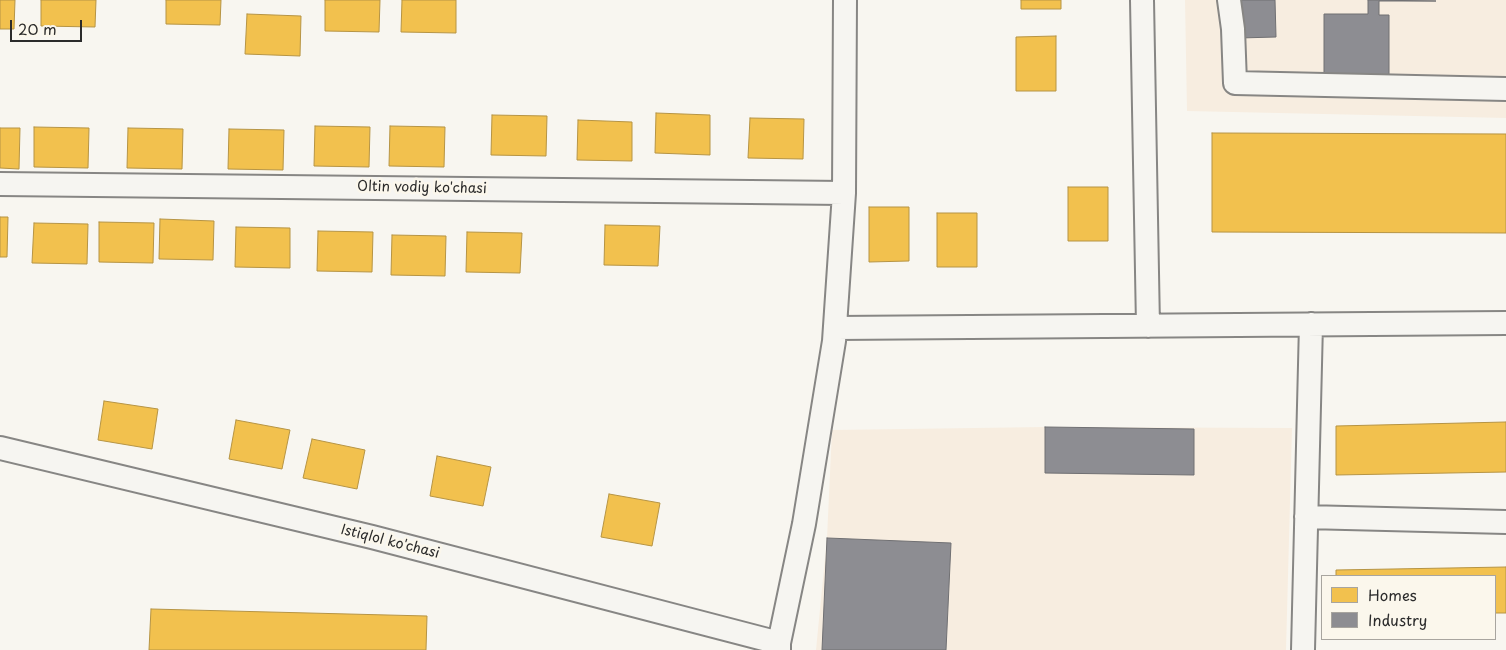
<!DOCTYPE html>
<html>
<head>
<meta charset="utf-8">
<style>
	body { margin:0 }
	#map { position:relative; width:1506px; height:650px; overflow:hidden; background:#f8f6f0; font-family:"Playpen Sans",sans-serif }
	canvas { display:block }
	.legend { position:absolute; left:1321px; top:575px; width:175px; height:65px; box-sizing:border-box; background:#fbf7ec; border:1px solid #a8a59f; margin:0; padding:6px 9px; list-style:none; font-size:15px; color:#2b2b2b }
	.legend li { display:flex; align-items:center; gap:10px; height:25px }
	.legend b { width:25px; border:1px solid #a8a59f }
	.scale { position:absolute; left:10px; top:20px; width:72px; height:22px; box-sizing:border-box; border:2px solid #2b2b2b; border-top:0; padding-left:6px; font-size:15px; line-height:18px; white-space:nowrap; color:#2b2b2b; -webkit-text-stroke:4px #fbf7ec; paint-order:stroke }
</style>
</head>
<body>
<div id="map">
<canvas width="1506" height="650"></canvas>
<ul class="legend">
<li><b style="height:14px;background:#f2c14e"></b>Homes</li>
<li><b style="height:14px;background:#8d8d92"></b>Industry</li>
</ul>
<div class="scale">20 m</div>
</div>
<script>
const ctx = document.querySelector('canvas').getContext('2d');
ctx.lineJoin = 'round';
function fill(path, color) {
  ctx.fillStyle = color;
  ctx.fill(path, 'evenodd');
}
function poly(rows) {
  const path = new Path2D();
  for (const r of rows) {
    path.moveTo(r[0], r[1]);
    for (let i = 2; i < r.length; i += 2) path.lineTo(r[i], r[i + 1]);
  }
  return path;
}
function stroke(path, color, width, dash) {
  ctx.strokeStyle = color;
  ctx.lineWidth = width;
  ctx.lineCap = dash ? 'butt' : 'round';
  ctx.setLineDash(dash || []);
  ctx.stroke(path);
}
function write(font, color, halo, rows, align = 'center') {
  ctx.font = font + ' "Playpen Sans",sans-serif';
  ctx.lineWidth = 5;
  ctx.setLineDash([]);
  ctx.textBaseline = 'middle';
  ctx.strokeStyle = halo;
  ctx.fillStyle = color;
  for (const [text, x, y, turn = 0] of rows) {
    ctx.save();
    ctx.translate(x, y);
    ctx.rotate((+turn || 0) * Math.PI / 180);
    ctx.textAlign = isNaN(turn) ? turn : align;
    if (halo) ctx.strokeText(text, 0, 0);
    ctx.fillText(text, 0, 0);
    ctx.restore();
  }
}
const built = poly([
	[1185,0,1506,0,1506,118,1187,111],
	[1045,427,1292,428,1286,650,816,650,827,538,832,430]
]);
const homes = poly([
	[0,0,15,0,14,29,0,29,0,0],
	[41,0,96,0,95,27,41,26,41,0],
	[166,0,221,0,220,25,166,24,166,0],
	[325,0,380,0,379,32,325,31,325,0],
	[402,0,456,0,456,33,401,32,402,0],
	[1021,0,1061,0,1061,9,1021,9,1021,0],
	[247,14,301,16,300,56,245,54,247,14],
	[1056,36,1056,91,1016,91,1016,37,1056,36],
	[656,113,710,115,710,155,655,153,656,113],
	[492,115,547,116,546,156,491,155,492,115],
	[750,118,804,119,803,159,748,158,750,118],
	[578,120,632,122,632,161,577,160,578,120],
	[315,126,370,127,369,167,314,166,315,126],
	[390,126,445,127,444,167,389,166,390,126],
	[34,127,89,128,88,168,34,167,34,127],
	[0,128,20,128,19,169,0,168,0,128],
	[128,128,183,129,182,169,127,168,128,128],
	[229,129,284,130,283,170,228,169,229,129],
	[1212,133,1506,134,1506,233,1212,232,1212,133],
	[1068,187,1108,187,1108,241,1068,241,1068,187],
	[869,207,909,207,909,261,869,262,869,207],
	[937,213,977,213,977,267,937,267,937,213],
	[0,217,8,217,7,257,0,257,0,217],
	[160,219,214,221,213,260,159,259,160,219],
	[99,222,154,223,153,263,99,262,99,222],
	[34,223,88,224,87,264,32,263,34,223],
	[605,225,660,226,658,266,604,265,605,225],
	[236,227,290,228,290,268,235,267,236,227],
	[318,231,373,232,372,272,317,271,318,231],
	[467,232,522,233,520,273,466,272,467,232],
	[392,235,446,236,445,276,391,275,392,235],
	[104,401,158,409,152,449,98,440,104,401],
	[236,420,290,430,282,469,229,459,236,420],
	[1506,422,1506,472,1336,475,1336,426,1506,422],
	[312,439,365,450,357,489,303,478,312,439],
	[437,456,491,467,483,506,430,496,437,456],
	[609,494,660,503,652,546,601,537,609,494],
	[1506,567,1506,613,1495,613,1495,576,1336,576,1336,570,1506,567],
	[151,609,427,616,426,650,149,650,151,609]
]);
const industry = poly([
	[1238,0,1275,0,1276,37,1239,38,1238,0],
	[1368,0,1436,1,1379,1,1379,15,1389,15,1389,80,1324,80,1324,14,1368,14,1368,0],
	[1045,427,1194,429,1194,475,1045,473,1045,427],
	[827,538,951,543,946,650,822,650,827,538]
]);
const minor = poly([
	[1142,0,1148,326],
	[1229,0,1233,29,1235,83,1506,89],
	[0,184,844,193],
	[836,328,1506,323],
	[0,448,372,537,779,643],
	[1306,517,1506,522],
	[779,650,779,643,804,524,834,341,844,193,845,0],
	[1303,650,1311,324]
]);
const streetNames = [
	["Oltin vodiy ko'chasi",422,188,1],
	["Istiqlol ko'chasi",390,542,14]
];
fill(built, '#f7ede0');
fill(homes, '#f2c14e');
stroke(homes, '#b69444', 1);
fill(industry, '#8d8d92');
stroke(industry, '#707073', 1);
stroke(minor, '#878684', 26);
stroke(minor, '#f6f5f1', 22);
write('14px', '#2b2b2b', '#fbf7ec', streetNames);
</script>
</body>
</html>
